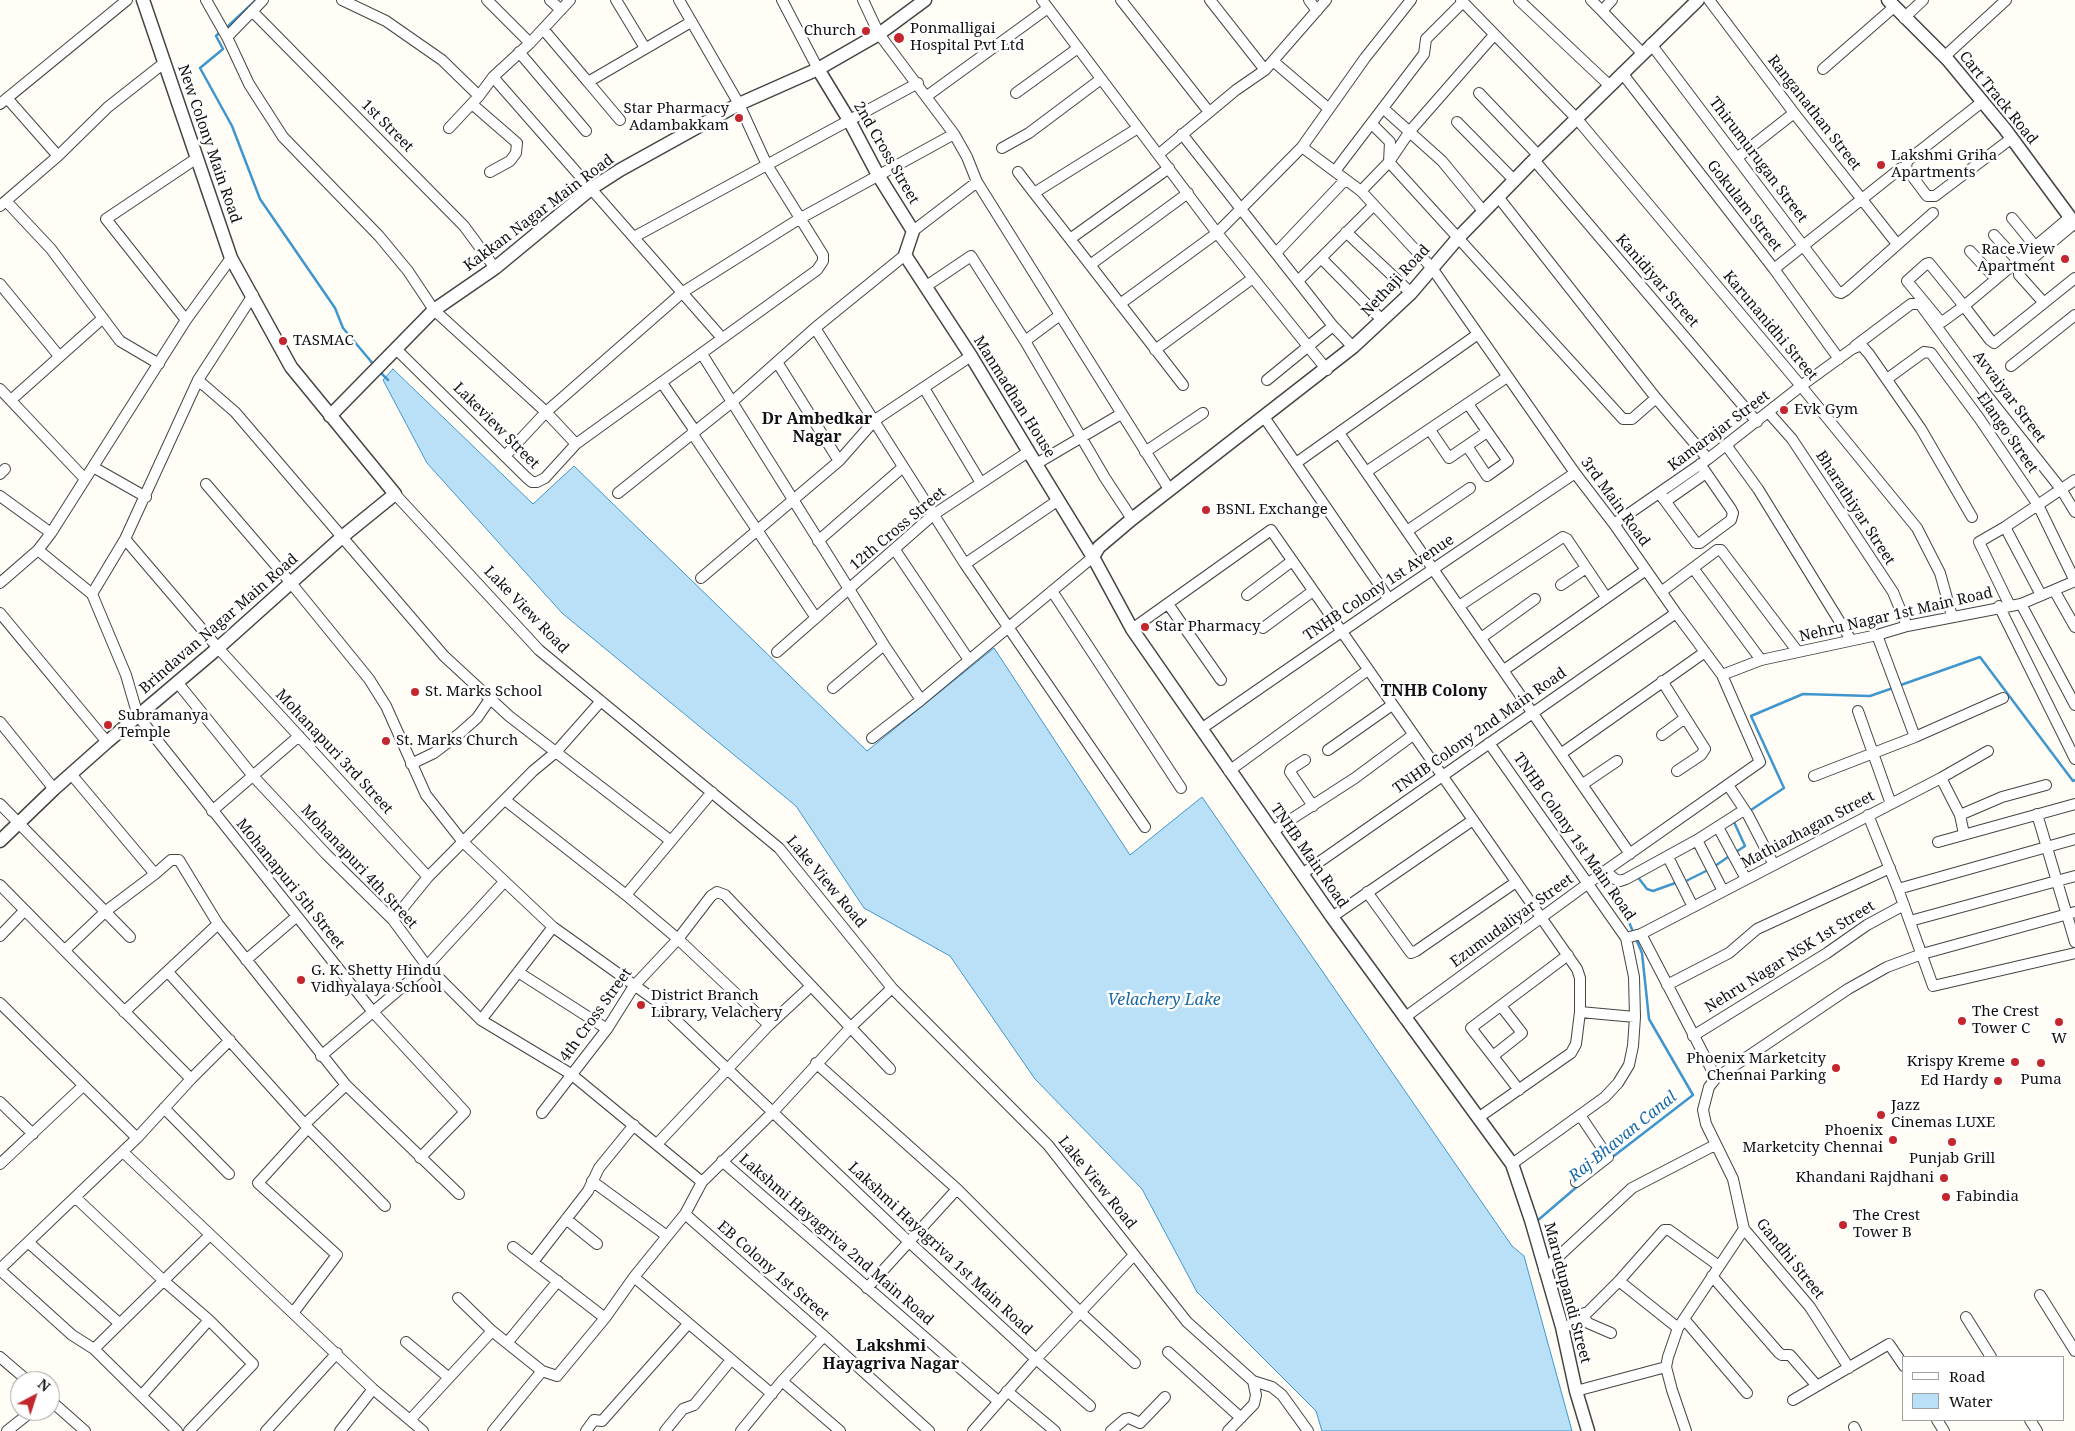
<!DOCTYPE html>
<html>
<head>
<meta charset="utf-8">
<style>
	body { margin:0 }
	#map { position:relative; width:2075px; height:1431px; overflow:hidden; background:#fffdf5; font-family:"Noto Serif",serif }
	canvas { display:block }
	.legend { position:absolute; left:1902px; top:1356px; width:162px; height:65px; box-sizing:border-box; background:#fff; border:1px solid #a0a0a0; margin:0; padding:6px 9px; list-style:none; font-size:15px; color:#111 }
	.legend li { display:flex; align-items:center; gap:10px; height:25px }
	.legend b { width:25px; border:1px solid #a0a0a0 }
	.north { position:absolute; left:10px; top:1371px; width:50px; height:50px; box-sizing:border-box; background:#fff; border:1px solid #a0a0a0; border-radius:50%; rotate:40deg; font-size:14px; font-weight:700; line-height:20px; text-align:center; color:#111 }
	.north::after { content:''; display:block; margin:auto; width:18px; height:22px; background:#c4262e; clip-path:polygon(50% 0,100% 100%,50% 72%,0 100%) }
</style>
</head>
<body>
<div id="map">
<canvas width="2075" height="1431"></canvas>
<ul class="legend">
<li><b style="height:6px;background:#fff"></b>Road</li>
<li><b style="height:14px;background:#b9e0f7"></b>Water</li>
</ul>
<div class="north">N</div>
</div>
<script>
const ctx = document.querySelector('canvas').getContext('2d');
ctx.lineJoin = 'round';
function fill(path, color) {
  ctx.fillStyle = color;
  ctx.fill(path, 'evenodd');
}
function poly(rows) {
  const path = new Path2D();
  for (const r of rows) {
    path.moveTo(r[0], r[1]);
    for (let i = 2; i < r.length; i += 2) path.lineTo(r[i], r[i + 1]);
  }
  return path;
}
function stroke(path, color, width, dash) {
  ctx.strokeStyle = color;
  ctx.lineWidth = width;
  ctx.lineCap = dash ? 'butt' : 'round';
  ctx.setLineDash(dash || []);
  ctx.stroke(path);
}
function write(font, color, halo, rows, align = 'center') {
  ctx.font = font + ' "Noto Serif",serif';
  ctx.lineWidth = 5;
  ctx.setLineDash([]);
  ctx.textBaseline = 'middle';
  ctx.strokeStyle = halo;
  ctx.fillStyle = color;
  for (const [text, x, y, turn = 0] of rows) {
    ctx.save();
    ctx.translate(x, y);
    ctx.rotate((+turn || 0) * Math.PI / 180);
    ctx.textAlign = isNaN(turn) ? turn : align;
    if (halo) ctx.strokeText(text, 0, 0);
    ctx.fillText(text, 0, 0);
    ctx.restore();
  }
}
const water = poly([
	[393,369,533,504,574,466,867,751,994,648,1130,855,1202,797,1512,1246,1524,1256,1572,1431,1322,1431,1316,1411,1197,1292,1142,1189,1035,1079,950,956,864,908,796,806,562,613,427,463,383,380,393,369]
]);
const stream = poly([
	[226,28,256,0],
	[221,31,216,36,223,49,200,68,232,126,260,199,335,308,343,328,374,365],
	[379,371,388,380],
	[1898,686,1980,657,2073,781,2075,780],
	[1748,812,1784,788,1751,716,1803,694,1870,696,1893,688],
	[1735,821,1734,822,1745,846,1736,852],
	[1715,866,1731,855],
	[1637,876,1647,889,1653,891,1678,882],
	[1684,882,1710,869],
	[1619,884,1614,887,1634,934],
	[1610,1159,1693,1095,1649,1019,1642,953,1636,939],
	[1537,1221,1579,1185]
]);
const minor = poly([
	[206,0,227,37,249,84,283,137,379,236,408,271,434,310,546,412,576,444],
	[342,0,386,21,442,60,479,96],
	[487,0,530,43],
	[550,0,561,10],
	[616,0,645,48],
	[782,0,818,69],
	[863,0,879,34,954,134,967,157,977,182,1169,489],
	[1042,0,1217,233,1327,370],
	[1121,0,1209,112],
	[1210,0,1265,70],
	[1309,0,1317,11],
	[1461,0,1577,119,1801,386,1917,528,1940,573,1952,616],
	[1519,0,1609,85],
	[1591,0,1602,11,1612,0],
	[1709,0,1794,113,1897,244],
	[252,11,464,226,495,268],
	[1602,11,1642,53],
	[1904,18,1923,0],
	[543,29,588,82,691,22],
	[227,37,263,0],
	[1651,44,1838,292,1841,293,1846,290,1933,213],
	[519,52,586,131],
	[1944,57,2006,0],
	[1273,61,1329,109],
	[1823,69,1894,7],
	[1622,73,1774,269,1839,359],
	[493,77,722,338],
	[588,82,620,120],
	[1016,93,1078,48],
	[1479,93,1539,156],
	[927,96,1048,8],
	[7,98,58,156],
	[1982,102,1907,161,1906,168,1927,196,1935,196,2012,138],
	[0,104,127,0],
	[472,104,517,143,516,153,510,161,490,172],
	[1384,109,1442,161,1484,212],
	[1457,122,1515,181],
	[1372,124,1390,142,1389,162,1623,419,1632,419,1656,398],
	[449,128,479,96,493,77,530,43,570,0],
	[1138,128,1034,193,1070,239,1169,168],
	[1182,134,1333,326,1353,347],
	[1302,147,1361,191],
	[1002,148,1029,133,1101,79],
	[1159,154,1236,90,1265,70,1326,0],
	[1738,157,1794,113],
	[1534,160,1757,422],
	[1335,171,1424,54,1426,39,1463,2],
	[1018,172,1034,193],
	[1499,198,1656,398,1708,459],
	[6,201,51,249,120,341,159,364],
	[0,206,58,156,108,107,164,63],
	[2070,217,1964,306,1929,263,1926,264,1907,281,1940,321,1942,322,1964,306,1990,340,1994,343,2075,278],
	[2012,218,2035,246],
	[913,231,977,182],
	[1346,232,1411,293],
	[1994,235,2018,261],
	[634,237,918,83],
	[1070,239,1183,385],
	[1970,251,1996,279],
	[1276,253,1345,180],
	[1321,258,1382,320],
	[1090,265,1188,193],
	[1774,269,1901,168],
	[1298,281,1374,205],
	[0,284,59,356],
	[925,287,971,256,1025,341,1105,478,1132,519],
	[253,295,198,380,125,539,92,594,126,675,138,716,373,1012,465,1112,420,1158],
	[2044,303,2019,275,2019,270,2075,223],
	[1120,304,1217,233,1302,147,1365,58,1411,0],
	[186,320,106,219,197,158],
	[815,328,965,564,1145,827],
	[1025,341,1060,315],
	[1855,346,1911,304,1920,304,1986,394,2061,489,2075,512],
	[396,349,527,478,532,482,537,482,545,478,576,444,817,270,823,261,823,255,767,165,739,104,679,0],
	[1155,350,1253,278],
	[702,354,884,645,833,688],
	[777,362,839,461],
	[2011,366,2075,315],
	[1887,379,1924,352,1931,353,1979,418,2038,505,2075,581],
	[198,380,235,412,444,656,509,716,671,841,626,895],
	[1267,380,1333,326],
	[662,383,695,431],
	[924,388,981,483],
	[0,389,85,479],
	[11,400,103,318],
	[1769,413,1792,439,1893,592,1907,626],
	[1264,417,1389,599],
	[1430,430,1449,458,1487,432],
	[692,433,816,618],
	[1339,433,1630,854],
	[1726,445,1758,489,1851,640],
	[1467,446,1487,476,1508,461,1468,404],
	[1145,452,1203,413],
	[505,456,546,412,683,292,799,219,954,134],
	[1296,463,1478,334],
	[1036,464,1121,414],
	[93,467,146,497],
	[1366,472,1507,377],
	[0,474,5,469],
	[206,484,291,583,369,679,386,706,426,795,463,842,553,927,655,1000,908,1241,1036,1359,1090,1406],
	[618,493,732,402,815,328,905,255],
	[395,494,539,650,779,848,892,988,1048,1145,1187,1322,1253,1381,1272,1387,1282,1395,1308,1431],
	[1660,494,1696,543,1700,543,1731,520,1733,513,1731,509,1700,464],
	[0,496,51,533],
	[1666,501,1706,473],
	[1614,524,1708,459,1801,386,1852,349,1859,346,1862,346,1869,354,1921,429,1972,517],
	[2005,527,2041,595],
	[1407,531,1470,488],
	[125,539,218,648,428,877],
	[818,541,903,467],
	[38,550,92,594],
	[895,550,969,660],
	[965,564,1057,501],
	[1693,568,1761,660],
	[701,578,839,461,875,420,971,356],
	[0,583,38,550,51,533,186,320,231,258],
	[1561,585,1586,568],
	[2054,590,2075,627],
	[1052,591,1181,788],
	[1661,592,1717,550,1721,550,1798,652],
	[1247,595,1292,561],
	[1168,604,1221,680],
	[2021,604,2075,705],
	[1459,606,1563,537,1567,539,1606,597],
	[1999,606,2075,759],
	[2010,606,1979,542,2005,527,2075,480],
	[0,613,107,742],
	[1263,628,1313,591],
	[1132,629,1271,530,1577,969,1580,978,1580,1012,1576,1044,1571,1053,1478,1118],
	[1877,635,1915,737],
	[1481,638,1535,599],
	[884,645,921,700],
	[777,652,933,515,1028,452],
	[1504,670,1646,570],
	[1722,675,1761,660,1877,635,1907,626,2021,604,2075,581],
	[1662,681,1705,749,1701,755,1677,771],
	[177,682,253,776,326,854,393,920,427,966,481,1020,571,1074,702,1182],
	[1858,711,1891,804],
	[0,722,54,789],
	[1201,729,1389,599,1575,473],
	[1662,735,1685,718],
	[872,738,921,700,1093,557],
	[1489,743,1626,938,1634,977,1635,1017,1633,1046,1629,1065,1618,1083,1605,1097,1512,1164],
	[1328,750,1392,705],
	[1562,753,1705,652],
	[1305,760,1291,769,1290,772,1313,806],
	[411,764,434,753,459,734,477,718,490,699],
	[1229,771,1368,670],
	[71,774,155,874],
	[1814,776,1915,737,2003,698],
	[1941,778,1960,815,1964,834],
	[1583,784,1617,761],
	[1728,785,1748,815,1774,865],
	[505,800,626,895,678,939,769,1025],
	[0,804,130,937],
	[212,811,299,736],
	[2037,814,2075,942],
	[1868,815,1898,889,1933,986,2075,953],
	[1960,815,2002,797,2046,785],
	[1718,827,1746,879],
	[1273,831,1355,778,1413,735],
	[1697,840,1723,891],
	[671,841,712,792],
	[1938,842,2075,804],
	[1668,857,1693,907],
	[1605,871,1615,879,1620,881,1626,879,1697,840,1744,810],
	[1302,874,1676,613],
	[0,885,191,1079],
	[1898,889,2075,839],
	[1367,892,1411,953,1416,951,1516,882],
	[1332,917,1473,820],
	[393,920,428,877,533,771,556,752,601,701],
	[1910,921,2075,876],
	[1641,934,1716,1078],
	[0,936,25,910],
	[1626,938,1641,934,1693,907,1941,778,1988,751],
	[65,950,106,911,155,874,171,860,179,860,218,924,346,1085,459,1194],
	[246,960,296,917],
	[168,972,308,1128,385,1206],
	[518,972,607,1029],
	[1667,985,1729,953,1757,929,1890,868],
	[0,1003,137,1138],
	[124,1012,218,924],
	[1580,1012,1635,1017],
	[1404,1018,1605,871,1760,762,1722,675,1676,613,1614,524,1575,473,1432,268,1361,191,1389,162,1410,131,1494,35],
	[481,1020,553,927],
	[1693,1036,1827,953,1867,925,1904,905],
	[321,1056,427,966,504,882],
	[1493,1056,1522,1033,1501,1006],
	[816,1063,957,1189],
	[1519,1090,1471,1028,1568,955],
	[0,1102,33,1134],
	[164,1108,229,1174],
	[542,1113,607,1029,634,986,678,939,711,896,717,892,725,895,890,1069],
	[305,1124,346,1085],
	[657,1144,769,1025,811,986],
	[123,1152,373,1389,423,1431],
	[722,1161,998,1401],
	[0,1164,83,1086],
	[592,1181,667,1236],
	[1576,1182,1608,1157,1580,1115],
	[76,1198,164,1281,209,1320,253,1364,189,1431],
	[685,1214,824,1336,929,1431],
	[566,1219,597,1244],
	[29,1243,119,1323],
	[513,1247,605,1318],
	[533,1262,588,1191,599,1168,634,1125],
	[0,1269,137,1138,191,1079,230,1040],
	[0,1270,72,1335,94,1349,177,1431],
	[1544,1270,1632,1188,1715,1145],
	[1712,1276,1779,1353,1782,1355,1790,1355,1817,1386],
	[634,1277,772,1394],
	[1619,1281,1678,1328],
	[867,1288,957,1189,1081,1313,1135,1363],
	[2040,1295,2075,1351],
	[458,1298,492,1331,542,1371,557,1376,605,1318,634,1277,685,1214,702,1182,772,1113,851,1027,892,988],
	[293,1313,337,1255,258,1183,308,1128],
	[1582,1314,1588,1323,1611,1333],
	[1966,1317,1991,1357],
	[1684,1319,1747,1393],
	[1562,1327,1575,1324,1582,1314,1588,1312,1619,1281,1664,1230,1669,1230,1719,1266],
	[406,1342,448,1377],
	[507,1343,558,1281],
	[94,1349,210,1235],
	[1168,1352,1241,1418],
	[0,1357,28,1381],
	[1849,1368,1810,1307,1744,1229,1733,1179,1706,1124,1703,1110,1709,1087,1716,1078,1848,989,1887,967,1922,954,2075,912],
	[782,1381,840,1431],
	[1007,1391,1055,1431],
	[1576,1391,1666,1367],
	[142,1395,209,1320],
	[50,1400,85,1431],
	[1793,1400,1889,1344,1904,1366],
	[410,1420,492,1331],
	[1937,1420,1944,1431],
	[2030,1420,2037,1431],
	[1854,1427,1856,1431],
	[7,1431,32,1411],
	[266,1431,337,1353],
	[340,1431,373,1389],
	[493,1431,542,1371],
	[586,1431,594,1420,602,1421,688,1324],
	[665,1431,683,1409,694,1405,731,1360],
	[741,1431,782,1381,824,1336],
	[973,1431,1036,1359,1134,1255],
	[1111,1431,1125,1419,1129,1418,1140,1423,1165,1397],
	[1228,1431,1254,1404,1256,1395,1253,1381],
	[1686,1431,1672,1390,1666,1367,1668,1357,1678,1328,1744,1229]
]);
const tertiary = poly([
	[1888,0,1948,60,2005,129,2075,224],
	[818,69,849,120,878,175,913,231,905,255,971,356,1036,464,1093,557,1132,629,1332,917,1512,1164,1531,1220,1562,1327,1576,1391,1588,1431],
	[330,416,434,310,495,268,592,188,620,170,739,104,818,69,879,34,925,0],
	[1093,557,1099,547,1132,519,1353,347,1411,293,1458,238,1534,160,1698,0],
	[0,841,54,789,107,742,218,648,342,537,395,494,291,367,231,258,143,0]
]);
const markers = [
	[866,31,5,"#c4262e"],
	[899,38,6,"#c4262e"],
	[739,118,5,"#c4262e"],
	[1881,165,5,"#c4262e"],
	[2065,259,5,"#c4262e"],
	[283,341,5,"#c4262e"],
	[1784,410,5,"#c4262e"],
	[1206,510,5,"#c4262e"],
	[1145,627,5,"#c4262e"],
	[415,692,5,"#c4262e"],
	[108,725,5,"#c4262e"],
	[386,741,5,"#c4262e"],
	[301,980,5,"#c4262e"],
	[641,1005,5,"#c4262e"],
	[1962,1021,5,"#c4262e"],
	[2059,1022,5,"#c4262e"],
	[2015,1062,5,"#c4262e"],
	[2041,1063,5,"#c4262e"],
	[1836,1068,5,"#c4262e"],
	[1998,1081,5,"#c4262e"],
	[1881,1115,5,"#c4262e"],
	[1893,1140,5,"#c4262e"],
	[1952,1142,5,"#c4262e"],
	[1944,1178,5,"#c4262e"],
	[1946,1197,5,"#c4262e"],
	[1843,1225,5,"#c4262e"]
];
const poiNames = [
	["Ponmalligai",910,29],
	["Hospital Pvt Ltd",910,46],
	["Church",856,31,"right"],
	["Star Pharmacy",729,109,"right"],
	["Adambakkam",729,126,"right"],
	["Lakshmi Griha",1891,156],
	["Apartments",1891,173],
	["Race View",2055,250,"right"],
	["Apartment",2055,267,"right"],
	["TASMAC",293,341],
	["Evk Gym",1794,410],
	["BSNL Exchange",1216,510],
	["Star Pharmacy",1155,627],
	["St. Marks School",425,692],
	["Subramanya",118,716],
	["Temple",118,733],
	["St. Marks Church",396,741],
	["G. K. Shetty Hindu",311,971],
	["Vidhyalaya School",311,988],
	["District Branch",651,996],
	["Library, Velachery",651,1013],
	["The Crest",1972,1012],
	["Tower C",1972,1029],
	["W",2059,1039,"center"],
	["Phoenix Marketcity",1826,1059,"right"],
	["Chennai Parking",1826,1076,"right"],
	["Krispy Kreme",2005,1062,"right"],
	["Puma",2041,1080,"center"],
	["Ed Hardy",1988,1081,"right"],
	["Jazz",1891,1106],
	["Cinemas LUXE",1891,1123],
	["Phoenix",1883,1131,"right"],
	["Marketcity Chennai",1883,1148,"right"],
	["Punjab Grill",1952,1159,"center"],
	["Khandani Rajdhani",1934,1178,"right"],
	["Fabindia",1956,1197],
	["The Crest",1853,1216],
	["Tower B",1853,1233]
];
const streetNames = [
	["Cart Track Road",1998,98,51],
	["Ranganathan Street",1814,113,52],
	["1st Street",387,126,45],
	["New Colony Main Road",209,144,71],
	["2nd Cross Street",886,153,60],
	["Thirumurugan Street",1758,160,53],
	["Gokulam Street",1744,206,52],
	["Kakkan Nagar Main Road",539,213,-37],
	["Nethaji Road",1396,281,-47],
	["Kanidiyar Street",1657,281,49],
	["Karunanidhi Street",1770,326,50],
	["Manmadhan House",1014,397,58],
	["Avvaiyar Street",2009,397,53],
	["Lakeview Street",496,426,45],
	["Kamarajar Street",1719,431,-37],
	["Elango Street",2007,433,55],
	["3rd Main Road",1615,502,54],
	["Bharathiyar Street",1855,508,57],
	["12th Cross Street",898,529,-40],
	["TNHB Colony 1st Avenue",1379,588,-34],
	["Lake View Road",526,610,46],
	["Nehru Nagar 1st Main Road",1896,615,-13],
	["Brindavan Nagar Main Road",219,624,-41],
	["TNHB Colony 2nd Main Road",1480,731,-35],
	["Mohanapuri 3rd Street",334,752,47],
	["Mathiazhagan Street",1808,830,-28],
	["TNHB Colony 1st Main Road",1574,837,55],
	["TNHB Main Road",1309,856,55],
	["Mohanapuri 4th Street",359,867,47],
	["Lake View Road",826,882,50],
	["Mohanapuri 5th Street",290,884,51],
	["Ezumudaliyar Street",1512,921,-36],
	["Nehru Nagar NSK 1st Street",1790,957,-32],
	["4th Cross Street",596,1015,-54],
	["Lake View Road",1097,1183,51],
	["Lakshmi Hayagriva 2nd Main Road",836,1240,41],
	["Lakshmi Hayagriva 1st Main Road",940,1249,43],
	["Gandhi Street",1790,1259,51],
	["EB Colony 1st Street",773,1271,41],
	["Marudupandi Street",1567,1293,75]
];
const neighbourhoodNames = [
	["Dr Ambedkar",817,419],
	["Nagar",817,437],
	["TNHB Colony",1434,691],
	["Lakshmi",891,1346],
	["Hayagriva Nagar",891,1364]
];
const waterNames = [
	["Velachery Lake",1164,1000],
	["Raj Bhavan Canal",1623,1137,-39]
];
fill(water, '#b9e0f7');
stroke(water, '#3f96cf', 1);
stroke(stream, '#3f96cf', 2.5);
stroke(minor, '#444', 12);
stroke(tertiary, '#444', 15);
stroke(minor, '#fff', 10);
stroke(tertiary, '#fff', 12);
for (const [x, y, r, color] of markers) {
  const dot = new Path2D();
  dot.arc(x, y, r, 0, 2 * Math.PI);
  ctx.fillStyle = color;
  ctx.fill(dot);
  stroke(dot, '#fff', 2);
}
write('15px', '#111', '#fff', poiNames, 'left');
write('15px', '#111', '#fff', streetNames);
write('bold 16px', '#111', '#fff', neighbourhoodNames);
write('italic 16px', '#1768a6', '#fff', waterNames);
</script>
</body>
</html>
